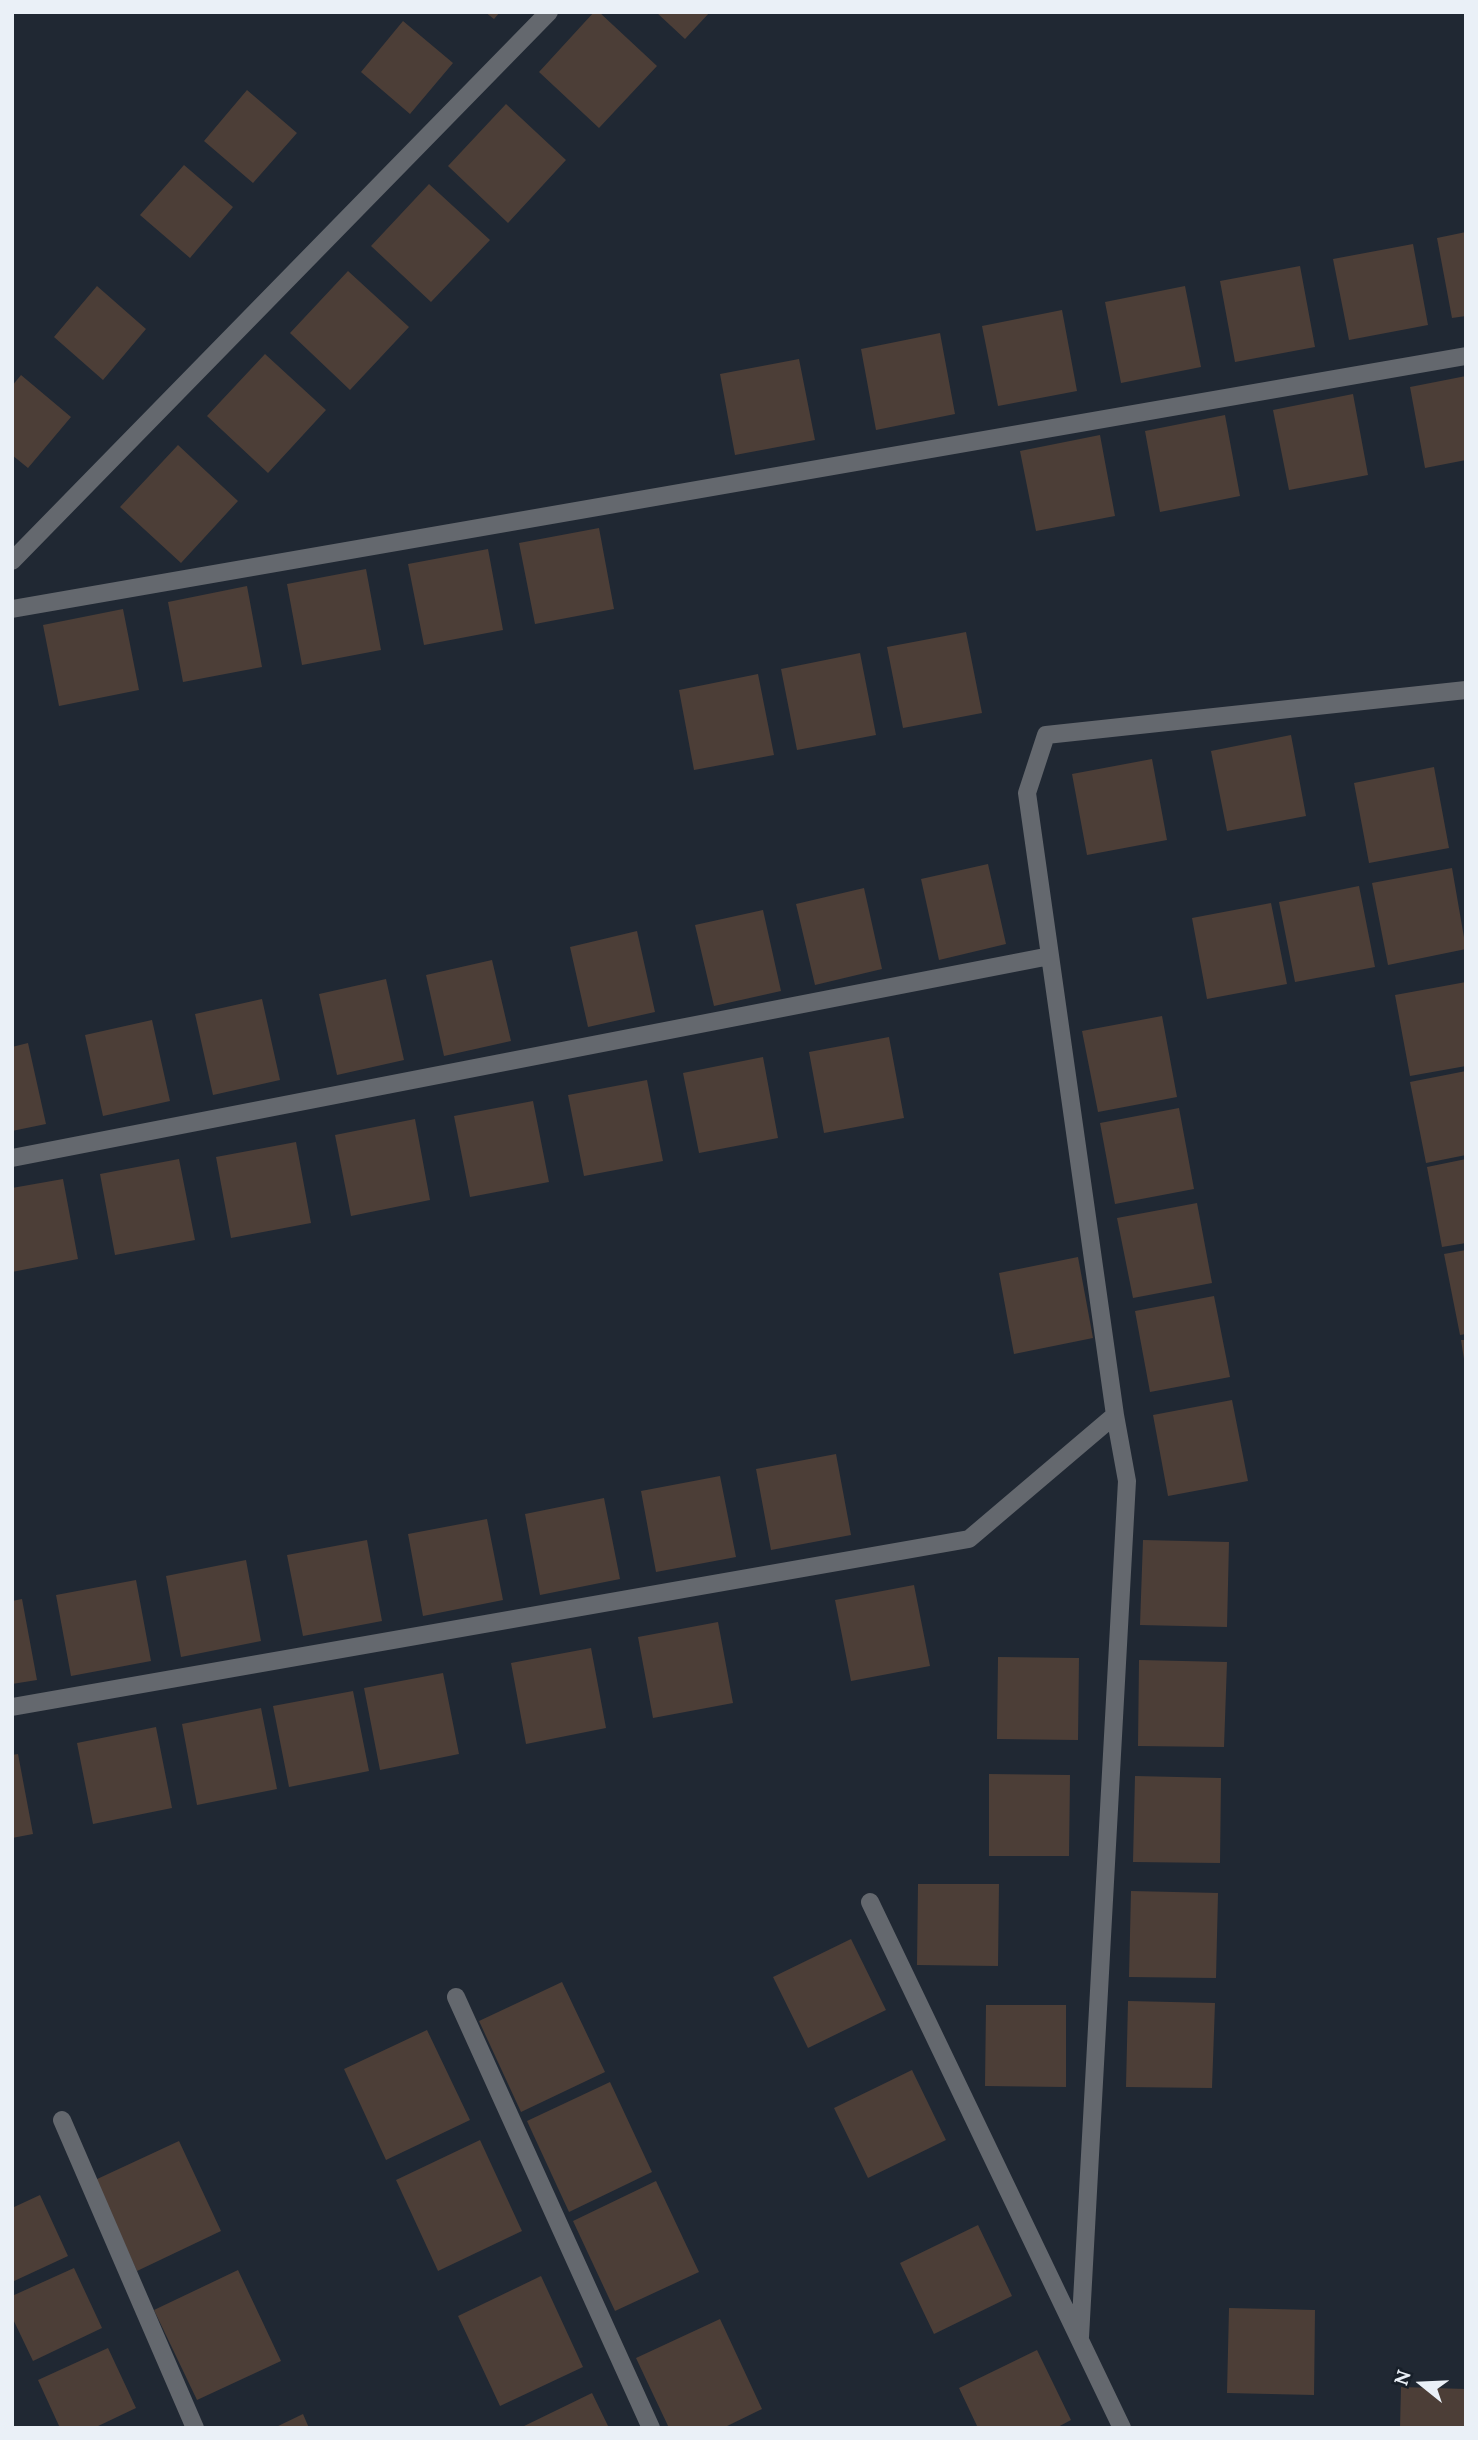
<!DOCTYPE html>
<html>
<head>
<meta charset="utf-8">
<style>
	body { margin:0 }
	#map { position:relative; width:1478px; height:2440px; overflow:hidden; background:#202833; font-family:Lora,serif }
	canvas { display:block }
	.frame { position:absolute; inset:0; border:14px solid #eaf0f7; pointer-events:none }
	.north { position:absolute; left:1387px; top:2349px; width:70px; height:70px; -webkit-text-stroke:5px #171f29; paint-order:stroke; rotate:288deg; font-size:19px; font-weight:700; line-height:28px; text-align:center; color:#eaf0f7 }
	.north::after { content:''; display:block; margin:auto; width:24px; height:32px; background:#eaf0f7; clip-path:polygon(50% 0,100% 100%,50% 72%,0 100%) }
</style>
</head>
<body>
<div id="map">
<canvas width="1478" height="2440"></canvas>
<div class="frame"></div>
<div class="north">N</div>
</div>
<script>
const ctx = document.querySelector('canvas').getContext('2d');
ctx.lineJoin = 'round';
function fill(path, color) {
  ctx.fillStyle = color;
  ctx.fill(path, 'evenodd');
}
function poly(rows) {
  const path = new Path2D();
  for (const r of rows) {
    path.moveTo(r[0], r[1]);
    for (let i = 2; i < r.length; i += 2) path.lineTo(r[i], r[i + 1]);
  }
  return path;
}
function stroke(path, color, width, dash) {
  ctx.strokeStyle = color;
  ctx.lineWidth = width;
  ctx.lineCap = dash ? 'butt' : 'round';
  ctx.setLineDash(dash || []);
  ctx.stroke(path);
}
const building = poly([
	[485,12,500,12,494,19],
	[594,12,599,12,657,66,599,128,539,72],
	[656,12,710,12,685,39],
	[403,21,453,63,410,114,361,72],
	[247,90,297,133,253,183,204,141],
	[506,104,566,160,508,223,448,166],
	[184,165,233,207,190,258,140,215],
	[429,184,490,240,431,302,371,246],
	[1466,232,1466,316,1452,318,1437,238],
	[1413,244,1428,325,1349,340,1333,259],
	[1300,266,1315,347,1235,362,1220,281],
	[348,271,409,327,350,390,290,333],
	[97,286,146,329,103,380,54,337],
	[1185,286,1201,367,1121,383,1105,302],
	[1062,310,1077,391,998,406,982,326],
	[940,333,955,414,876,430,861,349],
	[265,354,326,410,268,473,207,416],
	[799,359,815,440,735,455,720,374],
	[21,375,71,417,28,468,12,455,12,386],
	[1466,376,1466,460,1425,468,1410,387],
	[1353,394,1368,475,1289,490,1273,410],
	[1225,415,1240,496,1160,512,1145,431],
	[1100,435,1115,516,1036,531,1020,451],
	[178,445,238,501,181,563,120,507],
	[599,528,614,609,535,624,519,543],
	[488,549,503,630,424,645,408,564],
	[366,569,381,650,302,665,287,584],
	[247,586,262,667,183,682,168,602],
	[123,609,139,690,59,706,43,625],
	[966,632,982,713,903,728,887,647],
	[860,653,876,735,797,750,781,669],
	[758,674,774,755,694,770,679,690],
	[1291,735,1306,816,1227,831,1211,751],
	[1152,759,1167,840,1087,855,1072,774],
	[1434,767,1449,848,1369,863,1354,783],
	[988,864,1006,944,939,960,921,879],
	[1452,868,1466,949,1388,965,1372,883],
	[1359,886,1375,967,1295,982,1279,902],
	[864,888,882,969,815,985,796,904],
	[1271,903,1287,984,1207,999,1192,918],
	[763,910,781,991,714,1006,695,925],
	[637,931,655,1012,588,1027,570,947],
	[492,960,511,1041,444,1056,426,975],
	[386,979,404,1060,337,1075,319,994],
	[1466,982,1466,1066,1410,1076,1395,995],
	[262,999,280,1080,213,1095,195,1014],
	[1162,1016,1177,1097,1098,1112,1082,1031],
	[152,1020,170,1101,103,1116,85,1035],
	[889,1037,904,1118,824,1133,809,1052],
	[28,1043,46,1124,12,1131,12,1047],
	[763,1057,778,1138,699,1153,683,1073],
	[1466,1071,1466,1155,1426,1163,1410,1082],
	[647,1080,663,1161,584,1176,568,1095],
	[533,1101,549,1182,470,1197,454,1116],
	[1179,1108,1194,1189,1115,1204,1100,1123],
	[415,1119,430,1200,351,1216,335,1135],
	[296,1142,311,1223,231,1238,216,1157],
	[179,1159,195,1240,115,1255,100,1174],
	[1466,1159,1466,1243,1442,1247,1427,1167],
	[63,1179,78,1259,12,1272,12,1188],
	[1197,1203,1212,1283,1133,1298,1117,1218],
	[1466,1250,1466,1334,1460,1335,1444,1254],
	[1078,1257,1093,1338,1014,1354,999,1273],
	[1214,1296,1230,1377,1150,1392,1135,1311],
	[1461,1340,1466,1340,1466,1359,1464,1359],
	[1232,1400,1248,1481,1168,1496,1153,1415],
	[836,1454,851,1535,771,1550,756,1469],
	[720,1476,736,1557,656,1572,641,1491],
	[604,1498,620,1579,540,1595,525,1514],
	[487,1519,503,1600,423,1616,408,1534],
	[367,1540,382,1621,303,1636,287,1555],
	[1143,1540,1229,1542,1227,1627,1140,1625],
	[246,1560,261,1641,181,1657,166,1576],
	[136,1580,151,1661,71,1676,56,1595],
	[914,1585,930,1666,851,1681,835,1600],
	[22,1599,37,1680,12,1684,12,1601],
	[718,1622,733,1703,653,1718,638,1637],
	[591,1648,606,1728,526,1744,511,1663],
	[998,1657,1079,1658,1078,1740,997,1739],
	[1139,1660,1227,1662,1224,1747,1138,1746],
	[443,1673,459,1754,380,1770,364,1688],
	[353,1691,369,1771,289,1787,273,1706],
	[261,1708,277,1789,197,1805,182,1724],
	[156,1727,172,1808,93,1824,77,1743],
	[18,1754,33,1834,12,1838,12,1755],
	[989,1774,1070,1775,1069,1856,989,1856],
	[1135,1776,1221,1778,1220,1863,1133,1862],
	[918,1884,999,1884,998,1966,917,1965],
	[1131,1891,1218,1893,1216,1978,1129,1977],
	[851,1939,886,2010,808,2048,773,1977],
	[562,1982,605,2072,521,2112,479,2021],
	[1128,2001,1215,2003,1212,2088,1126,2087],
	[986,2005,1066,2005,1066,2087,985,2086],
	[427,2030,470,2120,386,2160,344,2069],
	[912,2070,946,2140,868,2178,834,2108],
	[610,2082,652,2172,569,2212,527,2121],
	[480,2140,522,2231,438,2271,396,2180],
	[179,2141,221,2231,137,2271,95,2180],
	[656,2181,699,2272,615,2311,573,2221],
	[40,2195,68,2256,12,2282,12,2208],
	[978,2225,1012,2296,934,2334,900,2263],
	[74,2268,102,2328,33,2361,12,2317,12,2296],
	[238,2270,281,2361,197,2400,154,2310],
	[541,2276,583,2367,500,2406,458,2316],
	[1229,2308,1315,2310,1314,2395,1227,2393],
	[720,2319,762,2409,723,2428,669,2428,636,2358],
	[108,2348,136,2408,94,2428,60,2428,38,2380],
	[1037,2350,1071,2420,1056,2428,978,2428,959,2388],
	[1401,2387,1466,2389,1466,2428,1400,2428],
	[592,2393,609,2428,520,2428],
	[303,2414,309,2428,274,2428]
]);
const minor = poly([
	[12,561,549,12],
	[12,609,1466,356],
	[12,1158,1050,956],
	[12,1707,969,1539,1115,1415,1027,793,1046,735,1466,690],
	[870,1902,1122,2428],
	[456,1997,651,2428],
	[62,2120,195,2428],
	[1080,2337,1127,1481,1115,1415]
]);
fill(building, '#4c3e37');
stroke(minor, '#64686e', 18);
</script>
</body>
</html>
